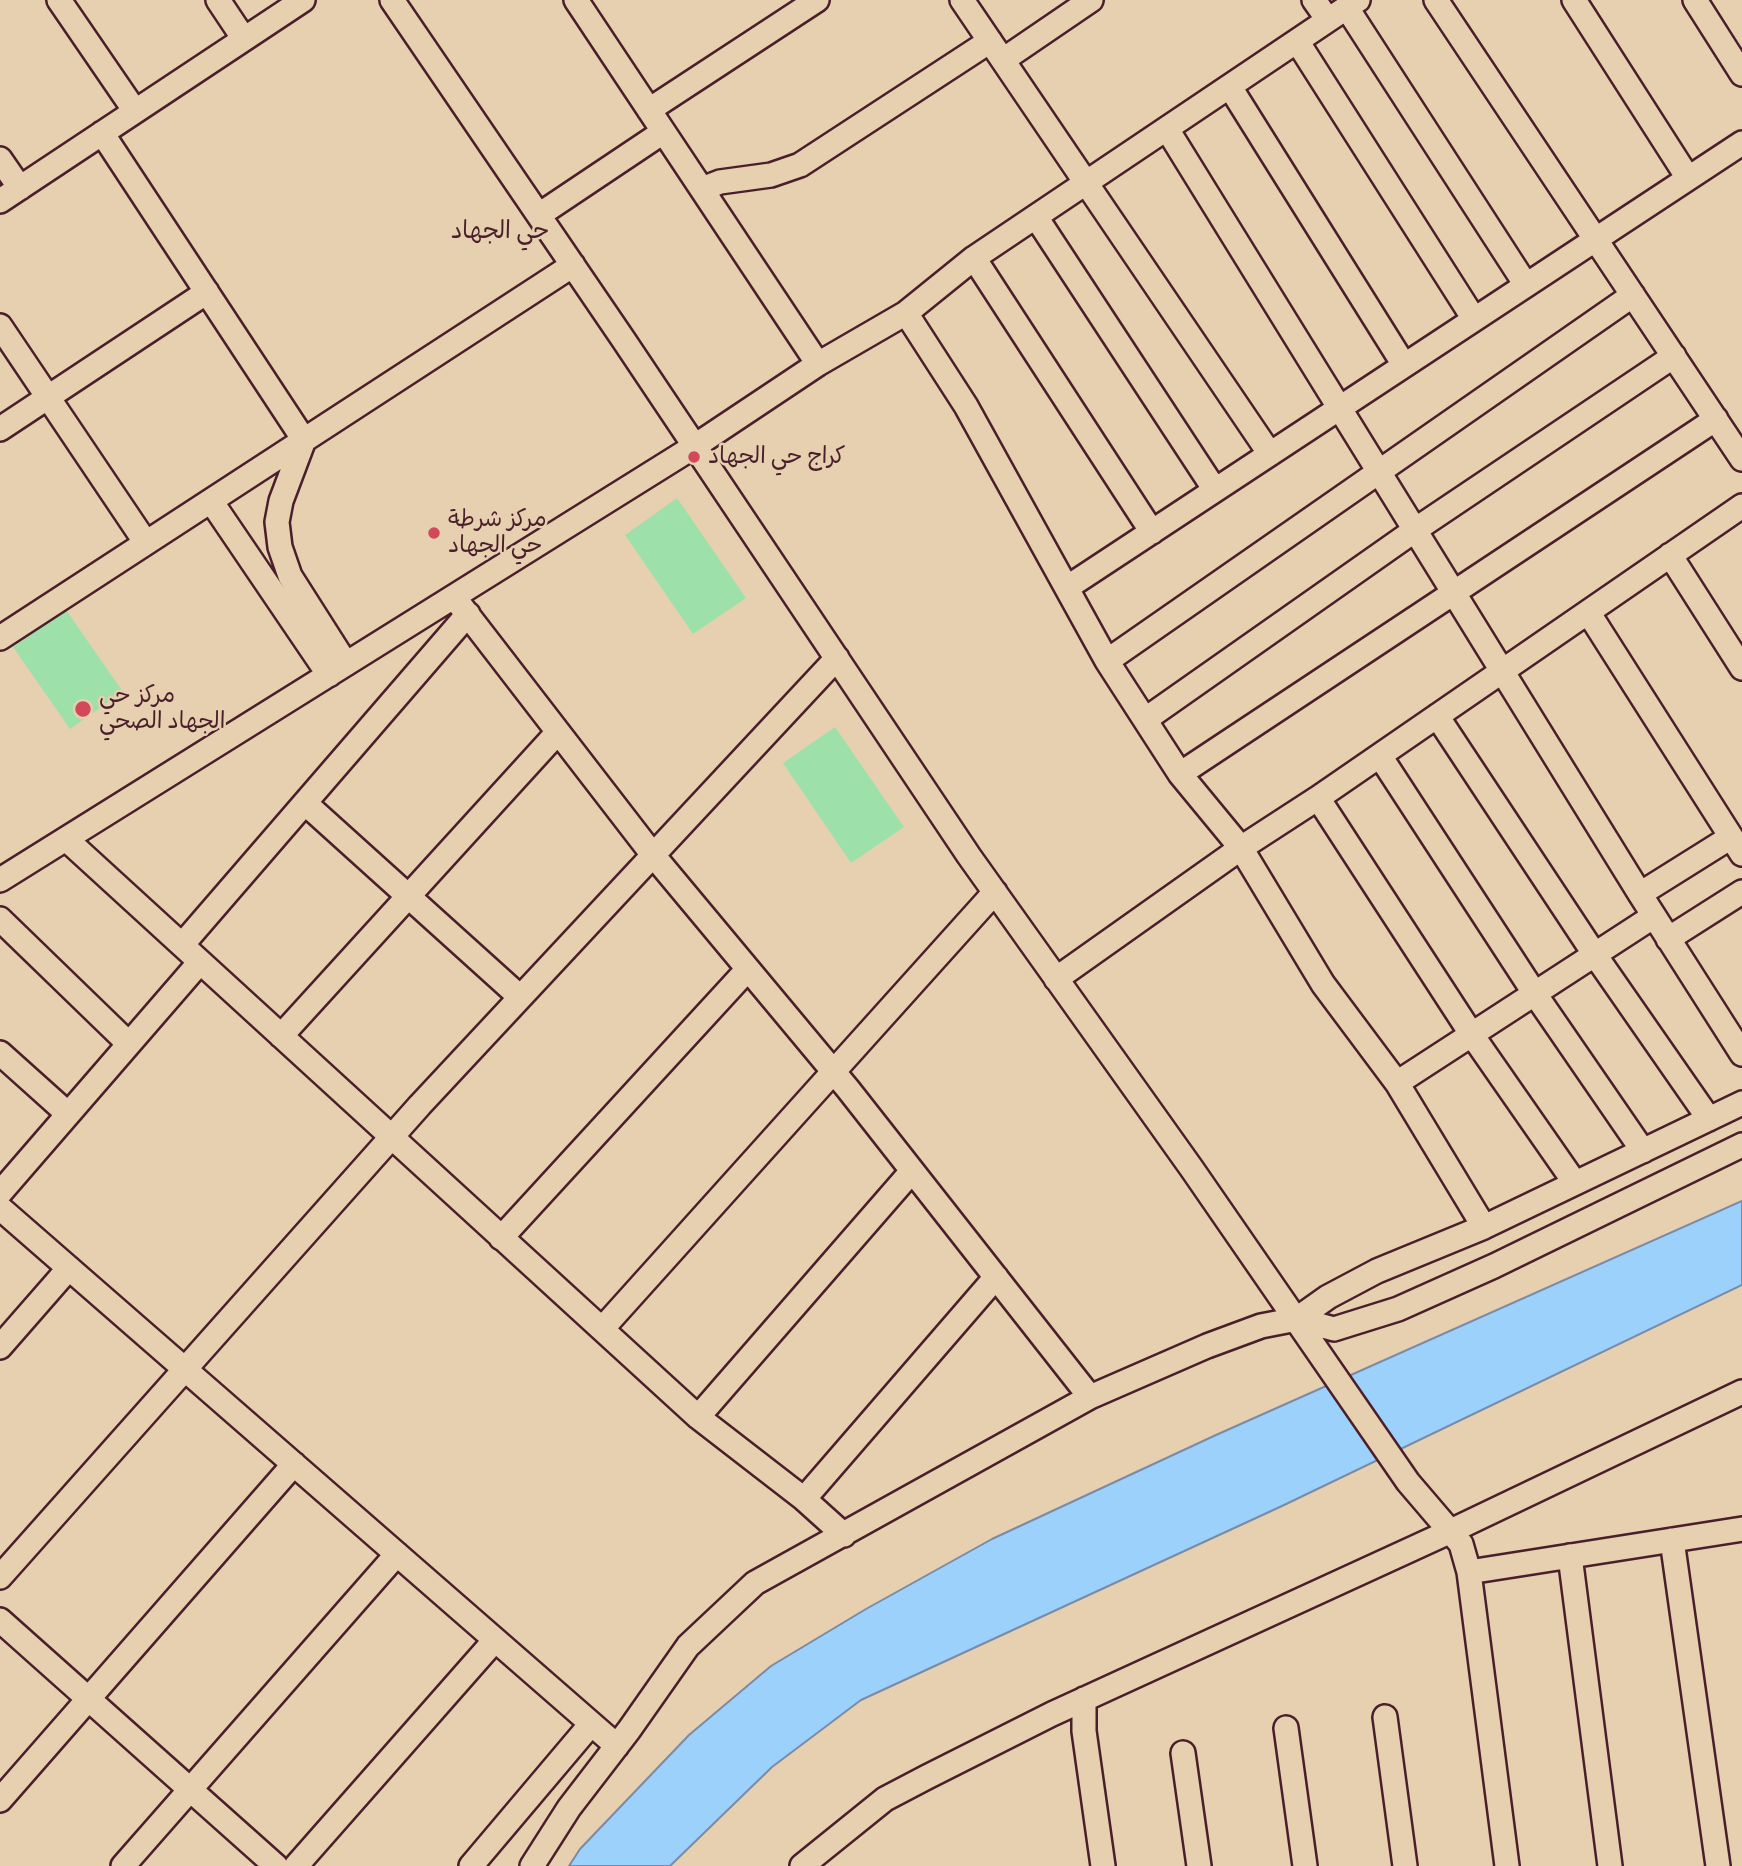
<!DOCTYPE html>
<html>
<head>
<meta charset="utf-8">
<style>
	body { margin:0 }
	canvas { display:block; background:#e6d0af }
</style>
</head>
<body>
<canvas width="1742" height="1866"></canvas>
<script>
const ctx = document.querySelector('canvas').getContext('2d');
ctx.lineJoin = 'round';
function fill(path, color) {
  ctx.fillStyle = color;
  ctx.fill(path, 'evenodd');
}
function poly(rows) {
  const path = new Path2D();
  for (const r of rows) {
    path.moveTo(r[0], r[1]);
    for (let i = 2; i < r.length; i += 2) path.lineTo(r[i], r[i + 1]);
  }
  return path;
}
function stroke(path, color, width, dash) {
  ctx.strokeStyle = color;
  ctx.lineWidth = width;
  ctx.lineCap = dash ? 'butt' : 'round';
  ctx.setLineDash(dash || []);
  ctx.stroke(path);
}
function write(font, color, halo, rows, align = 'center') {
  ctx.font = font + ' Pangolin,"Playpen Sans Arabic",sans-serif';
  ctx.lineWidth = 5;
  ctx.setLineDash([]);
  ctx.textBaseline = 'middle';
  ctx.strokeStyle = halo;
  ctx.fillStyle = color;
  for (const [text, x, y, turn = 0] of rows) {
    ctx.save();
    ctx.translate(x, y);
    ctx.rotate((+turn || 0) * Math.PI / 180);
    ctx.textAlign = isNaN(turn) ? turn : align;
    if (halo) ctx.strokeText(text, 0, 0);
    ctx.fillText(text, 0, 0);
    ctx.restore();
  }
}
const green = poly([
	[677,498,746,598,693,634,625,535],
	[66,610,123,692,70,729,13,647],
	[835,727,904,827,851,863,783,763]
]);
const water = poly([
	[1742,1201,1742,1285,1282,1506,861,1700,772,1767,670,1866,569,1866,580,1849,689,1735,771,1666,866,1609,992,1539,1216,1435,1742,1201]
]);
const minor = poly([
	[59,0,135,111],
	[218,0,244,39],
	[392,0,623,339,969,856,1192,1169,1408,1482,1461,1544,1469,1572,1507,1866],
	[576,0,818,364],
	[962,0,1270,454],
	[1314,0,1328,20],
	[1436,0,1742,459],
	[1574,0,1688,178],
	[1695,0,1742,74],
	[1347,8,1526,285],
	[1297,41,1474,319],
	[1003,60,1091,0],
	[1230,87,1404,365],
	[649,110,817,0],
	[1167,129,1640,894,1742,1054],
	[102,133,304,440,281,501,277,522,280,547,290,576,346,664],
	[0,159,20,188],
	[702,189,720,182,771,175,800,165,990,41],
	[0,201,303,0],
	[539,215,663,132],
	[1036,217,1215,490],
	[974,258,1152,532],
	[906,313,966,406,1107,661,1180,774,1241,848,1323,984,1397,1083,1484,1227],
	[0,326,146,543],
	[0,429,207,292],
	[211,501,329,675],
	[1670,555,1742,668],
	[1068,587,1742,143],
	[454,597,653,855,848,1089,1090,1397],
	[1588,612,1742,854],
	[0,638,573,265],
	[1107,661,1633,295],
	[1437,716,1595,955,1709,1119],
	[1146,719,1415,530,1674,356],
	[1380,756,1535,994,1643,1151],
	[1180,774,1716,419],
	[1318,798,1472,1035,1575,1183],
	[305,803,520,997],
	[66,839,698,1417,804,1499,844,1535],
	[0,880,695,446,818,364,906,313,974,258,1358,0],
	[1640,894,1731,837],
	[0,919,129,1044],
	[1668,939,1742,892],
	[182,945,468,614],
	[1056,979,1241,848,1318,798,1742,506],
	[281,1036,558,732],
	[0,1053,68,1114],
	[1397,1083,1654,916],
	[0,1193,200,962],
	[0,1208,617,1746],
	[501,1238,747,970],
	[1297,1319,1334,1329,1398,1309,1494,1266,1742,1145],
	[602,1329,995,892],
	[0,1347,69,1268],
	[698,1417,912,1171],
	[804,1499,996,1277],
	[1672,1540,1718,1866],
	[1570,1556,1610,1866],
	[1469,1572,1742,1529],
	[0,1577,420,1105,837,658],
	[0,1620,276,1866],
	[1084,1699,1084,1731,1103,1866],
	[1385,1717,1405,1866],
	[1286,1728,1305,1866],
	[1183,1753,1199,1866],
	[0,1800,294,1464],
	[123,1866,397,1554],
	[296,1866,495,1640],
	[471,1866,591,1724],
	[532,1866,569,1808,629,1730,688,1646,755,1583,1090,1397,1207,1346,1261,1326,1297,1319,1328,1297,1377,1271,1484,1227,1742,1103],
	[802,1866,885,1799,927,1777,1052,1714,1451,1531,1742,1392]
]);
const markers = [
	[694,457,7,"#d1495b"],
	[434,533,7,"#d1495b"],
	[83,709,9,"#d1495b"]
];
const poiNames = [
	["كراج حي الجهاد",708,457],
	["مركز شرطة",448,520],
	["حي الجهاد",448,546],
	["مركز حي",99,696],
	["الجهاد الصحي",99,722]
];
const neighbourhoodNames = [
	["حي الجهاد",500,232]
];
fill(green, '#9ee0aa');
fill(water, '#9bd1fa');
stroke(water, '#7b8aa7', 2);
stroke(minor, '#4a1f2b', 28);
stroke(minor, '#e6d0af', 23);
for (const [x, y, r, color] of markers) {
  const dot = new Path2D();
  dot.arc(x, y, r, 0, 2 * Math.PI);
  ctx.fillStyle = color;
  ctx.fill(dot);
  stroke(dot, '#e6d0af', 2.5);
}
write('23px', '#4a1f2b', '#e6d0af', poiNames, 'left');
write('24px', '#4a1f2b', '#e6d0af', neighbourhoodNames);
</script>
</body>
</html>
